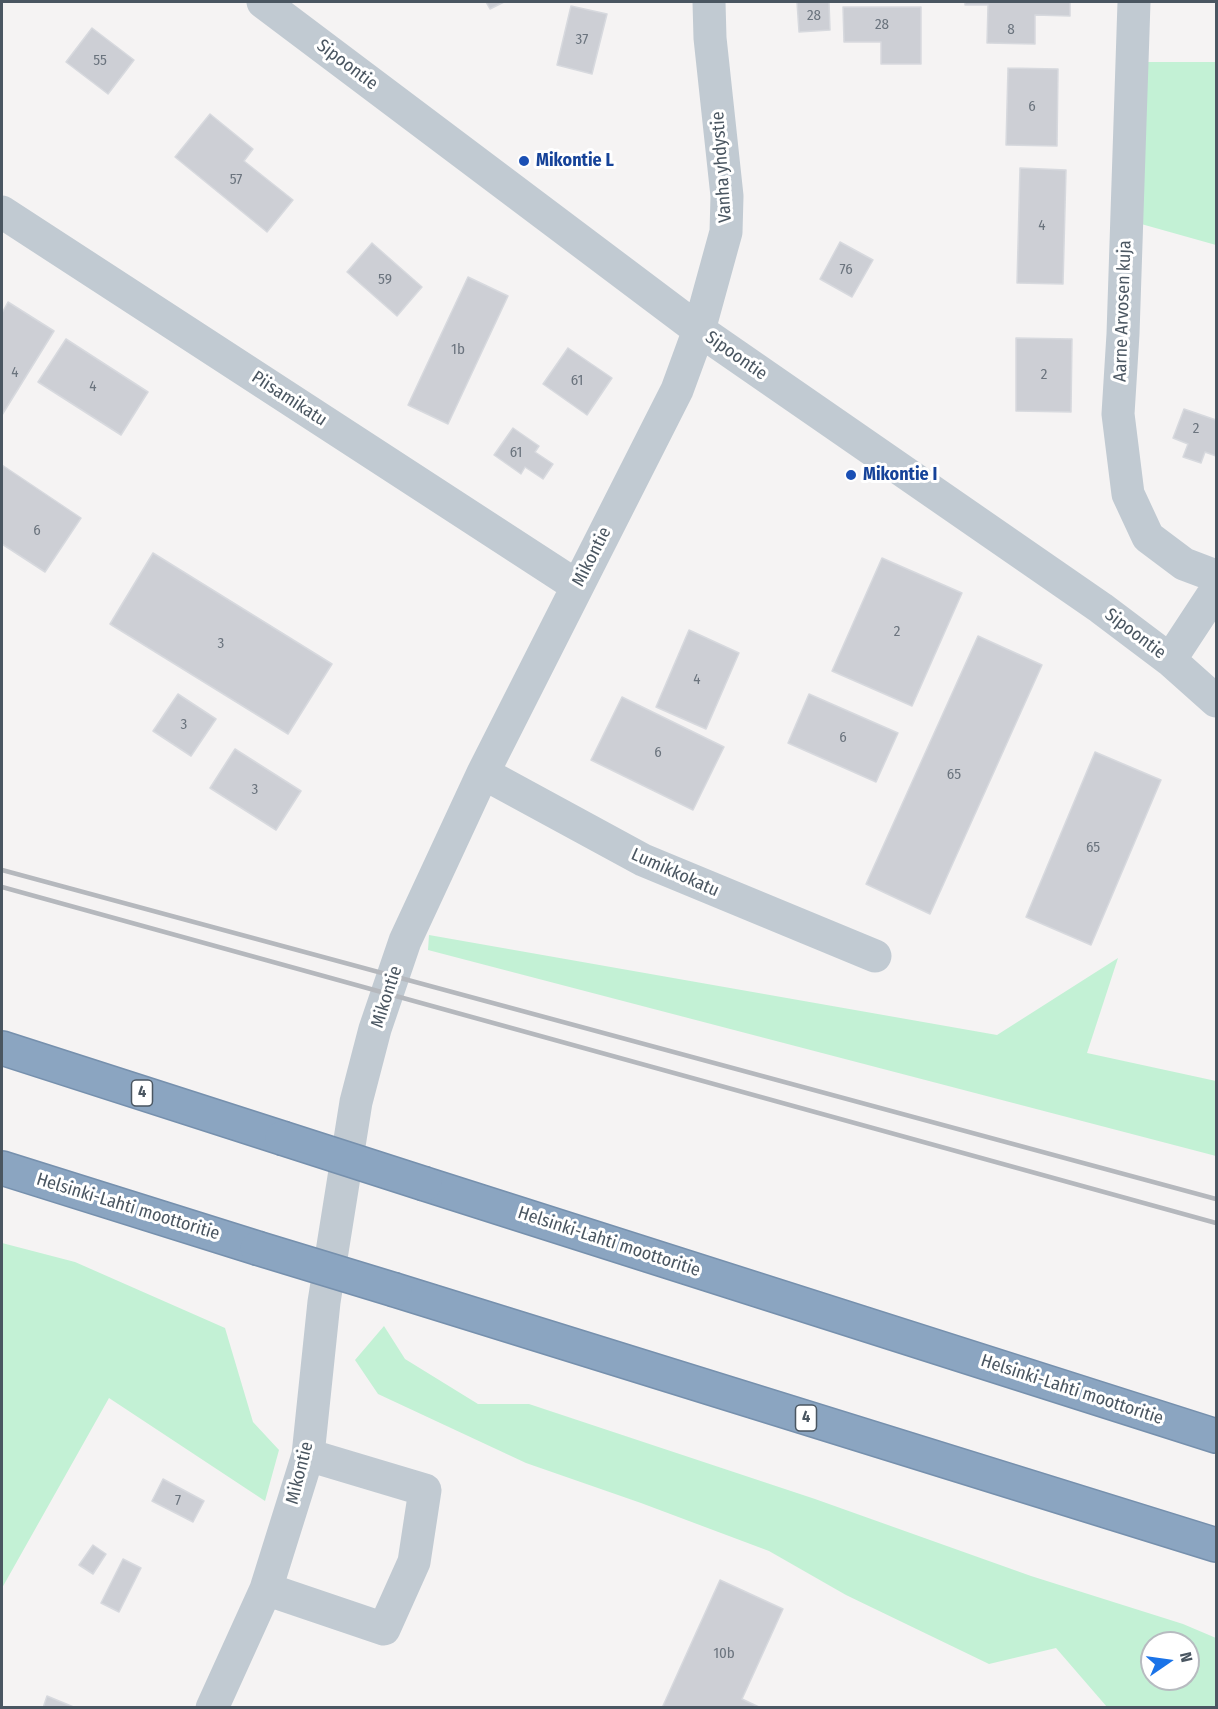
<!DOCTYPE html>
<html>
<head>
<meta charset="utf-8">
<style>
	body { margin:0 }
	#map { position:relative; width:1218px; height:1709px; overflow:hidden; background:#f5f3f3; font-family:"Fira Sans Condensed",sans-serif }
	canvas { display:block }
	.frame { position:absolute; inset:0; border:3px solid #4a5661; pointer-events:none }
	.north { position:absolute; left:1140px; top:1631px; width:60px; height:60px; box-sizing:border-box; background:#fff; border:2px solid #b7bbc0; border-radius:50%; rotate:77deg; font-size:16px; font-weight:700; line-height:24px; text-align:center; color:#4a5661 }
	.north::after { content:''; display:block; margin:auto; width:21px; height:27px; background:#1a73e8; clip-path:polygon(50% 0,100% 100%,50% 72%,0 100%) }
</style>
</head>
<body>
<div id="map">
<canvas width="1218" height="1709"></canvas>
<div class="frame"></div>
<div class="north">N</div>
</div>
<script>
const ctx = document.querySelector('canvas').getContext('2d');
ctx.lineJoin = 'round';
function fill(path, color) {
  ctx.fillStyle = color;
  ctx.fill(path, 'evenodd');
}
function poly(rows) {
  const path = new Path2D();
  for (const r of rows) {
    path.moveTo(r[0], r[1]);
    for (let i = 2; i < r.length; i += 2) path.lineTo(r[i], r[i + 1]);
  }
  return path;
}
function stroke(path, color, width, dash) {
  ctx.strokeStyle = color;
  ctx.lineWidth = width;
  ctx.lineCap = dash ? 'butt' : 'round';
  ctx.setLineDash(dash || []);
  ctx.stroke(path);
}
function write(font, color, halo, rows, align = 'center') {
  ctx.font = font + ' "Fira Sans Condensed",sans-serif';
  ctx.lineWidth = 6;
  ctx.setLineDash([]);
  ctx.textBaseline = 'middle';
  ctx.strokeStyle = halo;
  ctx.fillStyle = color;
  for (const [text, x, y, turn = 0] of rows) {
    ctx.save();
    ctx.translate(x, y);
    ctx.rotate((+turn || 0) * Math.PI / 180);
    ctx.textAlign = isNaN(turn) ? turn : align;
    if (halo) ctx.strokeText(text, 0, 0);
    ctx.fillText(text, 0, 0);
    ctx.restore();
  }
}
const green = poly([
	[1132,62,1216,62,1216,245,1127,220],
	[429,935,997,1035,1118,958,1087,1053,1216,1081,1216,1156,428,950],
	[2,1243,75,1262,225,1328,253,1422,279,1450,265,1501,109,1398,2,1588],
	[384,1326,405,1359,478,1404,529,1404,815,1499,1031,1576,1183,1624,1216,1638,1216,1707,1107,1707,1056,1648,989,1664,846,1595,769,1551,641,1503,526,1463,378,1394,355,1360],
	[1152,1643,1188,1643,1188,1679,1152,1679]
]);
const building = poly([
	[486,2,504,2,490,9,486,2],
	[797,2,829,2,830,30,799,32,797,2],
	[965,2,1070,2,1070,16,1035,15,1035,44,987,43,988,5,965,5,965,2],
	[571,6,607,14,592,74,557,65,571,6],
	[843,7,921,7,921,64,881,64,881,42,844,42,843,7],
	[92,28,134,60,108,94,66,62,92,28],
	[1008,68,1058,69,1057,146,1006,145,1008,68],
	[210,114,253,149,244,161,293,200,267,232,175,157,210,114],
	[1020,168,1066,170,1063,284,1017,283,1020,168],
	[840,242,873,260,852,297,820,279,840,242],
	[372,243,422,287,397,316,347,272,372,243],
	[468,277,508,296,448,424,408,405,468,277],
	[8,302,54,331,2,415,2,313,8,302],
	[1016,338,1072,339,1071,412,1016,411,1016,338],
	[66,339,148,392,121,435,38,382,66,339],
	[568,348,612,378,587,415,543,384,568,348],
	[1184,409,1216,420,1216,456,1205,452,1201,463,1183,457,1188,444,1173,438,1184,409],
	[513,428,539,446,535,452,553,464,543,479,525,467,521,474,494,455,513,428],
	[2,465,81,518,45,572,2,544,2,465],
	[153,553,332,664,288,734,110,624,153,553],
	[882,558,962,593,912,706,832,671,882,558],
	[689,630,739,653,706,729,656,707,689,630],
	[978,636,1042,665,930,914,866,884,978,636],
	[178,694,216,719,191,756,153,731,178,694],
	[809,694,898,733,876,782,788,743,809,694],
	[622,697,724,747,693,810,591,760,622,697],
	[235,749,301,791,276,830,210,788,235,749],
	[1095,752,1161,780,1091,945,1026,917,1095,752],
	[163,1479,204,1501,193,1522,152,1501,163,1479],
	[93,1545,106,1554,93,1574,79,1565,93,1545],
	[123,1559,141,1568,119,1612,101,1603,123,1559],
	[720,1580,783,1609,742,1699,761,1708,662,1708,720,1580],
	[47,1696,76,1708,43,1708,47,1696]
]);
const minor = poly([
	[263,2,699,330,1101,608,1170,660,1216,701],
	[1134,2,1123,334,1118,414,1128,494,1148,537,1184,564,1216,576],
	[2,212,577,586],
	[1170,660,1216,590],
	[483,773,643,860,875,956],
	[266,1589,384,1629,414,1562,425,1490,308,1455],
	[212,1708,266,1589,308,1455,324,1302,356,1102,375,1029,405,941,483,773,677,390,699,330,726,232,727,196,710,38,709,2]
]);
const highway = poly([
	[2,1048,282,1138],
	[2,1168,257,1248],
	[425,1184,1216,1436],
	[395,1290,1216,1545]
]);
const rail = poly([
	[2,870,1216,1199],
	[2,887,1216,1223]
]);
const highwayBridge = poly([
	[282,1138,425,1184],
	[257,1248,395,1290]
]);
const markers = [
	[524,161,6,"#1a4fb4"],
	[851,475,6,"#1a4fb4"]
];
const numberNames = [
	["28",814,16],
	["28",882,25],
	["8",1011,30],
	["37",582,40],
	["55",100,61],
	["6",1032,107],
	["57",236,180],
	["4",1042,226],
	["76",846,270],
	["59",385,280],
	["1b",458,350],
	["4",15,373],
	["2",1044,375],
	["61",577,381],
	["4",93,387],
	["2",1196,429],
	["61",516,453],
	["6",37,531],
	["2",897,632],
	["3",221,644],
	["4",697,680],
	["3",184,725],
	["6",843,738],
	["6",658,753],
	["65",954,775],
	["3",255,790],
	["65",1093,848],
	["7",178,1501],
	["10b",724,1654]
];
const shields = [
	[142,1093,21],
	[806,1418,21]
];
const shieldNames = [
	["4",142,1093],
	["4",806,1418]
];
const streetNames = [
	["Sipoontie",347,65,37],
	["Vanha yhdystie",722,167,-94],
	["Aarne Arvosen kuja",1123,311,-88],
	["Sipoontie",736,356,35],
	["Piisamikatu",289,399,33],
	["Mikontie",592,557,-63],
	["Sipoontie",1135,634,37],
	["Lumikkokatu",675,873,24],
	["Mikontie",387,997,-72],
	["Helsinki-Lahti moottoritie",128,1207,17],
	["Helsinki-Lahti moottoritie",609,1242,18],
	["Helsinki-Lahti moottoritie",1072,1390,18],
	["Mikontie",300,1473,-76]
];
const transitNames = [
	["Mikontie L",536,161],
	["Mikontie I",863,475]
];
fill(green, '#c3f1d5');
fill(building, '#cdcfd5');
stroke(building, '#d7d9de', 1.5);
stroke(highway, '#7690ad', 36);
stroke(minor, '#c1cad2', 33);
stroke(highway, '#8ba5c1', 33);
stroke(rail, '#b5b8bd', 4.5);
stroke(highwayBridge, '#7690ad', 36, []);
stroke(highwayBridge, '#8ba5c1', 33);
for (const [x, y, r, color] of markers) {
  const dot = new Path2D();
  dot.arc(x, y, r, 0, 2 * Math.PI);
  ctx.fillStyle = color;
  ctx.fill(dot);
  stroke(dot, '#fff', 2);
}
write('15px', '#6b747e', null, numberNames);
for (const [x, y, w] of shields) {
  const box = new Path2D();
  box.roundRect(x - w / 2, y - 13, w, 26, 4.5);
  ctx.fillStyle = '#fff';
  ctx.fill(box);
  stroke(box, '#4a5661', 1.5);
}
write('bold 16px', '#4a5661', null, shieldNames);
write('18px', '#4a5661', '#fff', streetNames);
write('bold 18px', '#164399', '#fff', transitNames, 'left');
</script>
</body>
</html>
